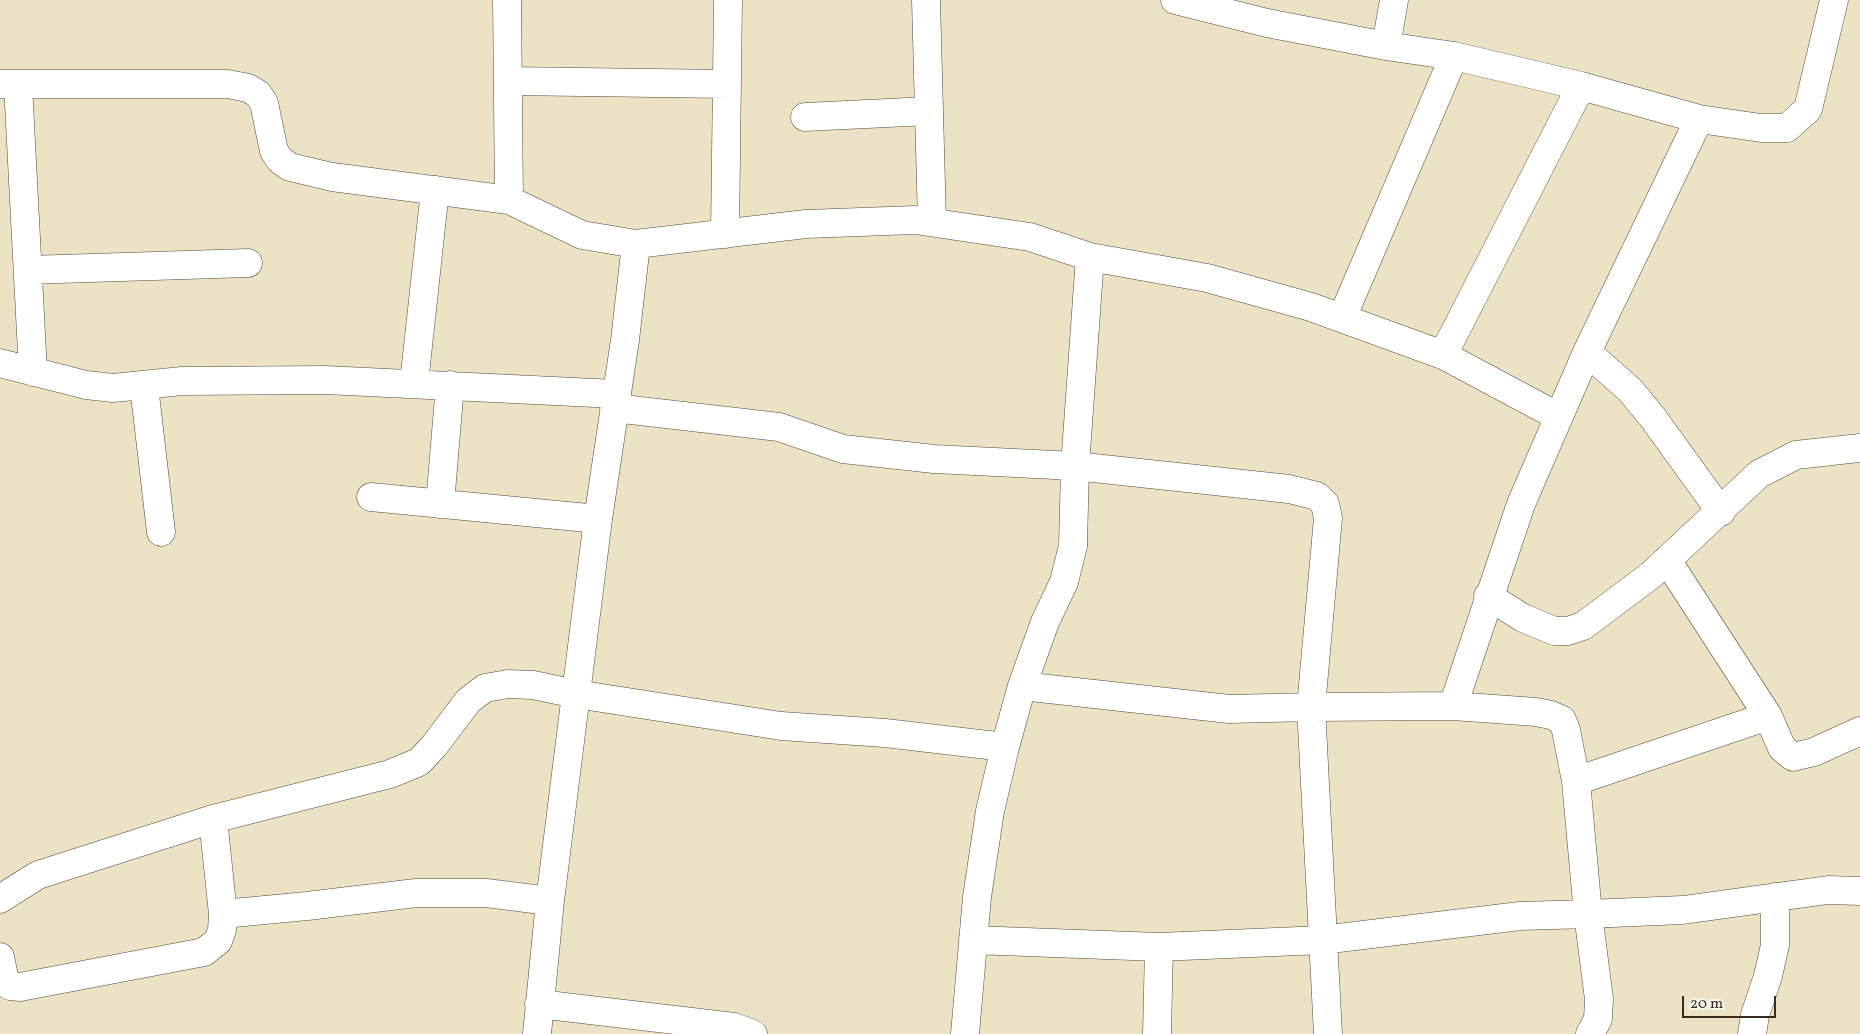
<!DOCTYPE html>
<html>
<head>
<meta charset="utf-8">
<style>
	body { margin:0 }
	#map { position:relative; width:1860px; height:1034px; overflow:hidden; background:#ece3c4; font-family:Vollkorn,serif }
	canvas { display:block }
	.scale { position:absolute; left:1682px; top:996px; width:94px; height:22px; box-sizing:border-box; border:2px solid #3b2a1e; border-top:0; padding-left:6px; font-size:15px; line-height:18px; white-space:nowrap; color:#3b2a1e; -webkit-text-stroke:4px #f6f6f2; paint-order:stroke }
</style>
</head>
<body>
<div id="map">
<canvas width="1860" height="1034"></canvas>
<div class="scale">20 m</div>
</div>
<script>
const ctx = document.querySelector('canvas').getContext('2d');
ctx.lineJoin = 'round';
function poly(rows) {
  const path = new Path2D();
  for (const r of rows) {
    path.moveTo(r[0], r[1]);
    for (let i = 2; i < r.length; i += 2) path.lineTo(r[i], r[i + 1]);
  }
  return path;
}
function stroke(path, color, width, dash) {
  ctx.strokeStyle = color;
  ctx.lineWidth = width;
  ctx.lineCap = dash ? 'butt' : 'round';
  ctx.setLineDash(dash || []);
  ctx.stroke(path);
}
const street = poly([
	[507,0,509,200],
	[926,0,932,222],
	[1175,0,1267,23,1386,46,1454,56,1581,86,1699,119,1761,128,1787,128,1808,109,1834,0],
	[1386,46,1394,0],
	[508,81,727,84],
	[0,84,228,84,248,88,258,94,264,103,274,151,280,160,290,167,332,177,509,200,582,235,636,244,625,340,598,519,576,694,533,685,508,684,485,688,468,701,434,746,419,762,390,774,213,819,38,875,0,899],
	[18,85,33,372],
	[805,117,929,111],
	[725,234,728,0],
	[636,244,806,224,915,220,1030,237,1090,257,1075,466,1073,546,1064,582,1045,622,1022,686,1005,747],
	[1090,257,1207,278,1311,307,1443,355,1559,417],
	[28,270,248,263],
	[1342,318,1454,56],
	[1587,352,1630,390,1653,418,1721,512],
	[1443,355,1581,86],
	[0,363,86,385,113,388,182,381,325,380,616,394],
	[414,383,435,190],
	[144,386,161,532],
	[614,408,779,427,843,449,934,459,1075,466,1289,489,1317,496,1325,504,1328,518,1311,707,1229,709,1022,686],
	[371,497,598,519],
	[440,504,450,385],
	[1667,560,1768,716],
	[1488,596,1523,618,1554,631,1568,631,1583,626,1651,575,1759,474,1796,455,1860,448],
	[1453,706,1536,712,1551,715,1562,720,1566,730,1576,781],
	[223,914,307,906,416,893,486,893,550,901],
	[973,940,1159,947,1322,940,1520,916,1588,914,1576,781,1768,716,1782,748,1793,757,1814,752,1860,731],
	[0,957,5,981,10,986,20,987,204,952,218,941,222,930,223,914,213,819],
	[539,1004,734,1027,753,1034],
	[537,1034,550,901,576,694,781,726,885,733,1005,747,990,811,977,897,965,1034],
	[1157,1034,1159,947],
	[1328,1034,1311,707,1453,706,1521,504,1587,352,1699,119],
	[1590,1034,1598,1019,1599,999,1588,914,1683,910,1828,890,1860,891],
	[1752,1034,1755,1015,1768,976,1775,945,1775,897]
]);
stroke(street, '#564637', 29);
stroke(street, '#fff', 28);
</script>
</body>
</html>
